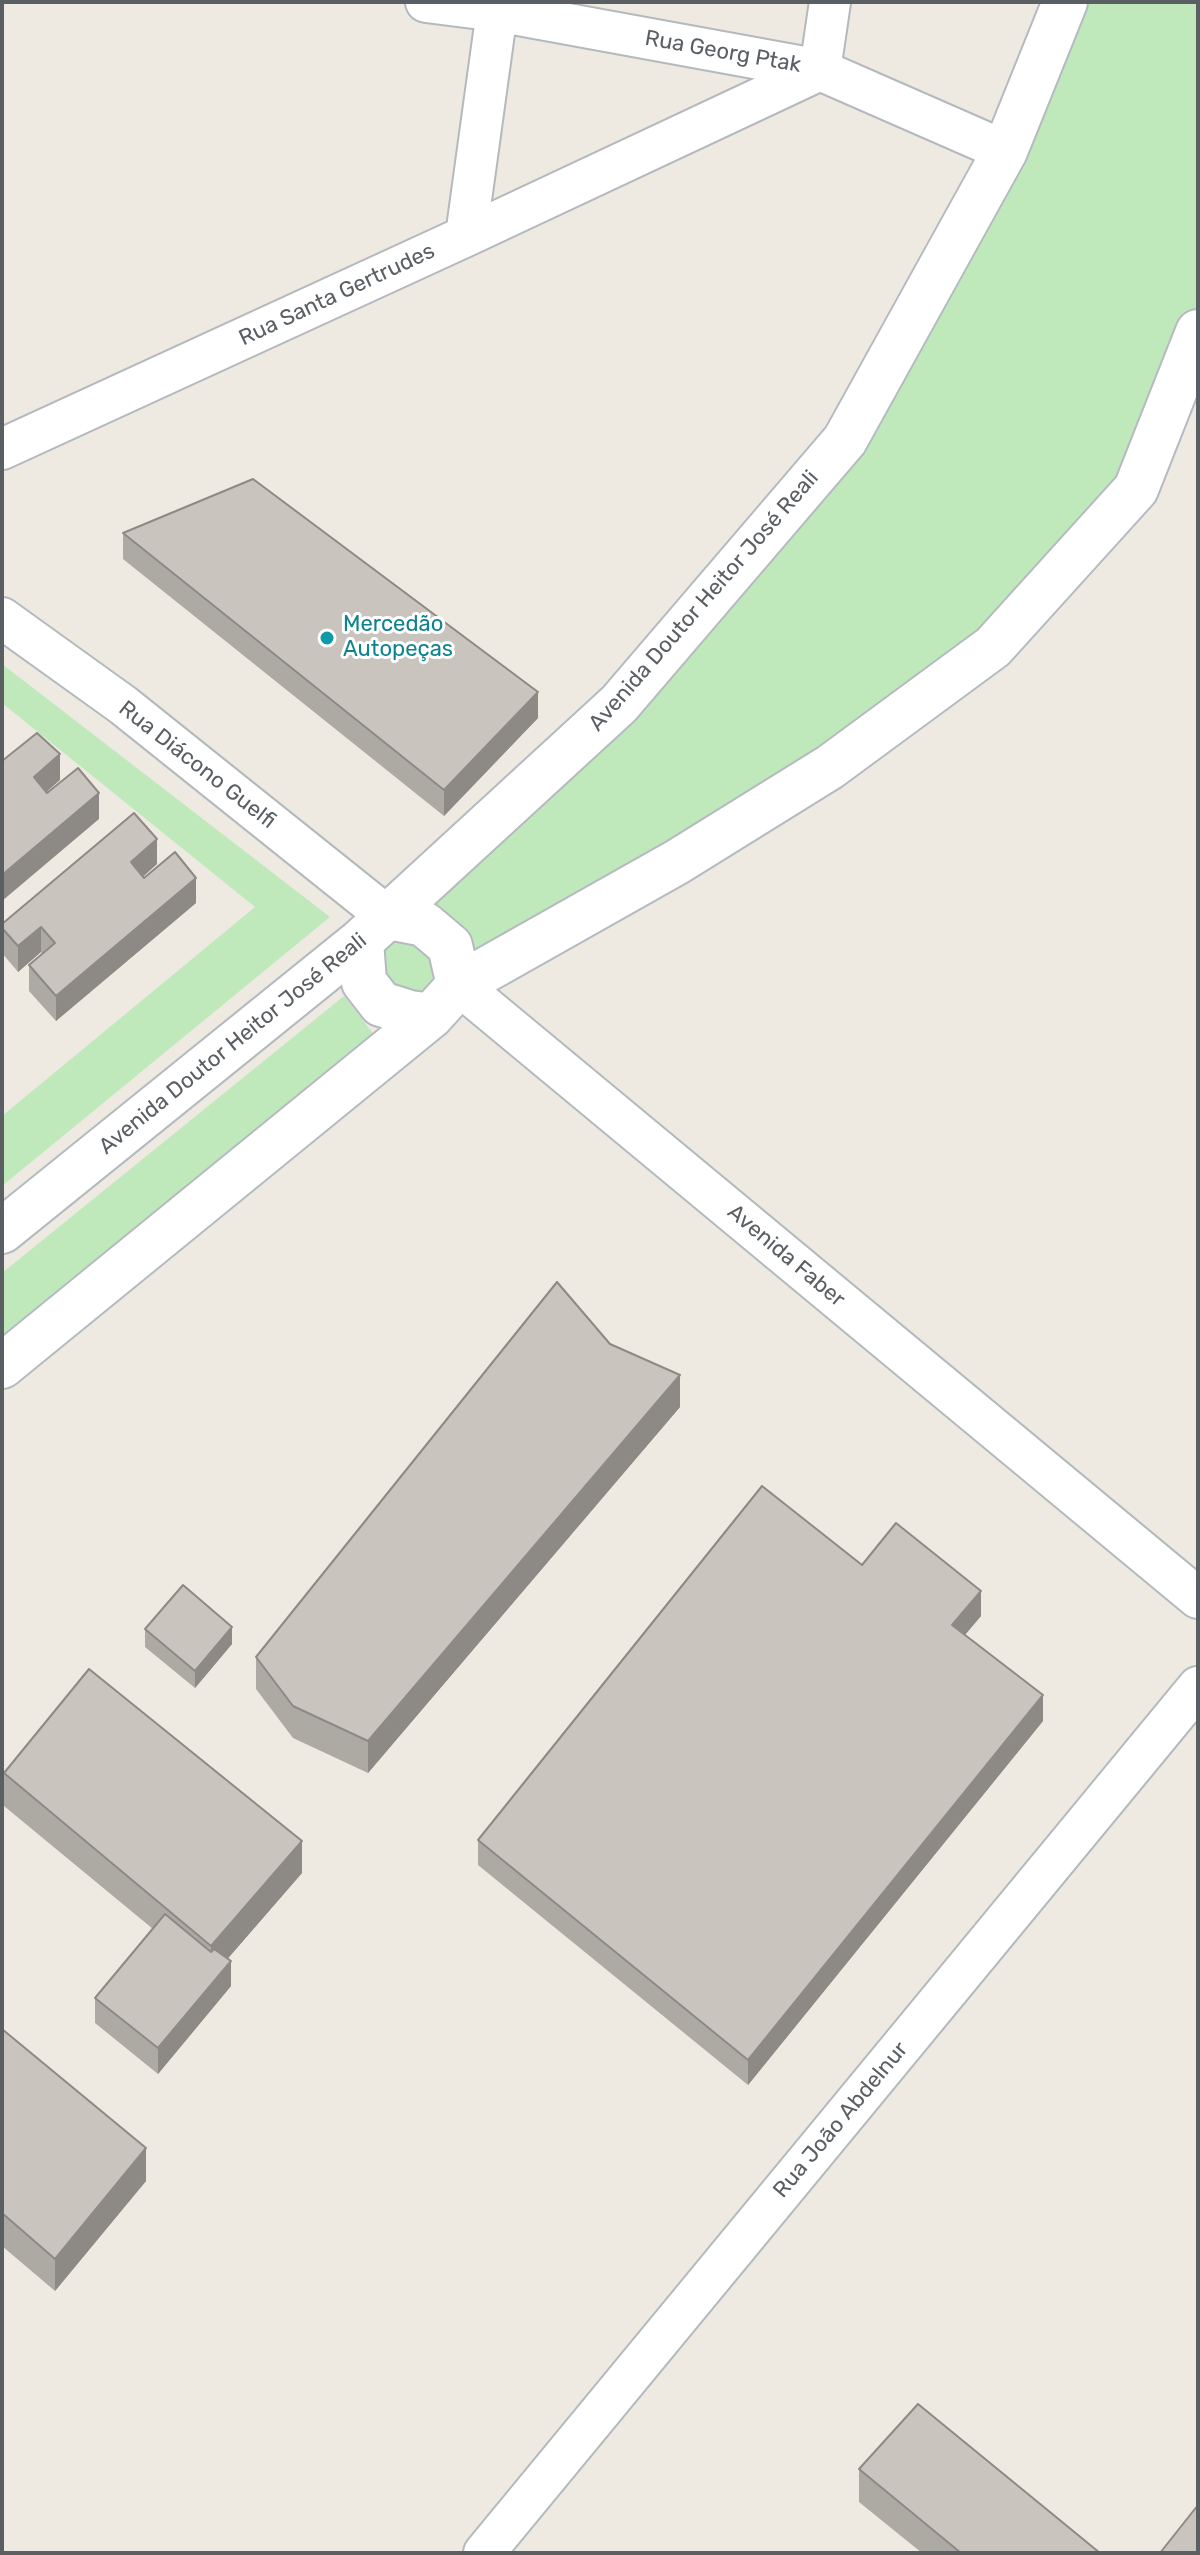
<!DOCTYPE html>
<html>
<head>
<meta charset="utf-8">
<style>
	body { margin:0 }
	#map { position:relative; width:1200px; height:2555px; overflow:hidden; background:#eeeae1; font-family:Rubik,sans-serif }
	canvas { display:block }
	.frame { position:absolute; inset:0; border:4px solid #5a5f64; pointer-events:none }
</style>
</head>
<body>
<div id="map">
<canvas width="1200" height="2555"></canvas>
<div class="frame"></div>
</div>
<script>
const ctx = document.querySelector('canvas').getContext('2d');
ctx.lineJoin = 'round';
function fill(path, color) {
  ctx.fillStyle = color;
  ctx.fill(path, 'evenodd');
}
function poly(rows) {
  const path = new Path2D();
  for (const r of rows) {
    path.moveTo(r[0], r[1]);
    for (let i = 2; i < r.length; i += 2) path.lineTo(r[i], r[i + 1]);
  }
  return path;
}
function stroke(path, color, width, dash) {
  ctx.strokeStyle = color;
  ctx.lineWidth = width;
  ctx.lineCap = dash ? 'butt' : 'round';
  ctx.setLineDash(dash || []);
  ctx.stroke(path);
}
function write(font, color, halo, rows, align = 'center') {
  ctx.font = font + ' Rubik,sans-serif';
  ctx.lineWidth = 6;
  ctx.setLineDash([]);
  ctx.textBaseline = 'middle';
  ctx.strokeStyle = halo;
  ctx.fillStyle = color;
  for (const [text, x, y, turn = 0] of rows) {
    ctx.save();
    ctx.translate(x, y);
    ctx.rotate((+turn || 0) * Math.PI / 180);
    ctx.textAlign = isNaN(turn) ? turn : align;
    if (halo) ctx.strokeText(text, 0, 0);
    ctx.fillText(text, 0, 0);
    ctx.restore();
  }
}
const green = poly([
	[1069,2,1198,2,1198,306,1194,330,1128,485,989,643,462,978,402,914,849,444],
	[2,664,330,917,2,1186,2,1116,255,907,2,703],
	[382,939,426,941,445,985,430,1001,385,989],
	[344,996,375,1036,2,1340,2,1273]
]);
const street = poly([
	[426,2,497,11,820,70,1005,151],
	[820,70,830,2],
	[466,236,497,11],
	[2,449,466,236,820,70],
	[2,618,123,705,388,917],
	[459,985,1198,1598],
	[484,2553,1198,1687]
]);
const secondary = poly([
	[388,917,424,924,450,946,459,985],
	[361,941,364,982,381,1004,410,1013,431,1016],
	[2,1231,361,941,619,704,845,440,1005,151,1065,2],
	[2,1366,431,1016,459,985,677,862,830,767,993,647,1136,489,1198,332]
]);
const wall = poly([
	[123,533,538,718,444,816,123,559],
	[157,864,143,877,144,878,196,903,56,1021,29,991,29,965,43,954,41,952,18,972,2,953,2,924],
	[610,1344,680,1407,368,1773,293,1738,256,1689,256,1657],
	[862,1565,981,1616,965,1635,1043,1721,748,2085,478,1865,478,1840],
	[145,1629,232,1644,195,1688,145,1647],
	[4,1773,302,1873,228,1958,231,1986,158,2074,95,2023,95,1998,153,1929,4,1806],
	[2,2029,146,2181,55,2291,2,2246],
	[859,2469,1100,2553,922,2553,859,2502]
]);
const shadedWall = poly([
	[538,692,538,718,444,816,444,790],
	[60,754,60,780,34,803,34,777],
	[99,793,99,819,2,901,2,875],
	[157,839,157,864,131,887,131,862],
	[196,878,196,903,56,1021,56,996],
	[41,927,41,952,18,972,18,946],
	[680,1375,680,1407,368,1773,368,1741],
	[981,1591,981,1616,952,1650,952,1625],
	[232,1627,232,1644,195,1688,195,1671],
	[1043,1695,1043,1721,748,2085,748,2060],
	[302,1841,302,1873,211,1978,211,1946],
	[231,1961,231,1986,158,2074,158,2048],
	[146,2148,146,2181,55,2291,55,2259]
]);
const building = poly([
	[253,479,538,692,444,790,123,533,253,479],
	[37,733,60,754,34,777,47,793,78,768,99,793,2,875,2,761,37,733],
	[134,813,157,839,131,862,144,878,175,852,196,878,56,996,29,965,55,943,41,927,18,946,2,928,2,924,134,813],
	[557,1282,610,1344,680,1375,368,1741,293,1706,256,1657,557,1282],
	[762,1486,862,1565,896,1523,981,1591,952,1625,1043,1695,748,2060,478,1840,762,1486],
	[183,1585,232,1627,195,1671,145,1629,183,1585],
	[89,1669,302,1841,211,1946,4,1773,89,1669],
	[165,1914,211,1952,214,1949,231,1961,158,2048,95,1998,165,1914],
	[2,2029,146,2148,55,2259,2,2213,2,2029],
	[918,2404,1100,2553,961,2553,859,2469,918,2404],
	[1198,2505,1198,2553,1160,2553,1198,2505]
]);
const markers = [
	[327,638,8,"#0f9aa8"]
];
const streetNames = [
	["Rua Georg Ptak",723,52,10],
	["Rua Santa Gertrudes",337,295,-25],
	["Avenida Doutor Heitor José Reali",704,601,-49],
	["Rua Diácono Guelfi",197,765,38],
	["Avenida Doutor Heitor José Reali",233,1044,-39],
	["Avenida Faber",786,1256,40],
	["Rua João Abdelnur",841,2120,-50]
];
const cultureNames = [
	["Mercedão",343,625],
	["Autopeças",343,650]
];
fill(green, '#bfe9ba');
stroke(street, '#b4b9bd', 44);
stroke(secondary, '#b5bac0', 48);
stroke(street, '#fff', 40);
stroke(secondary, '#fff', 44);
fill(wall, '#ada9a3');
fill(shadedWall, '#8d8a85');
fill(building, '#c9c5be');
stroke(building, '#8d8a85', 2);
for (const [x, y, r, color] of markers) {
  const dot = new Path2D();
  dot.arc(x, y, r, 0, 2 * Math.PI);
  ctx.fillStyle = color;
  ctx.fill(dot);
  stroke(dot, '#fff', 3);
}
write('22px', '#5a5f64', '#fff', streetNames);
write('22px', '#0d838f', '#fff', cultureNames, 'left');
</script>
</body>
</html>
